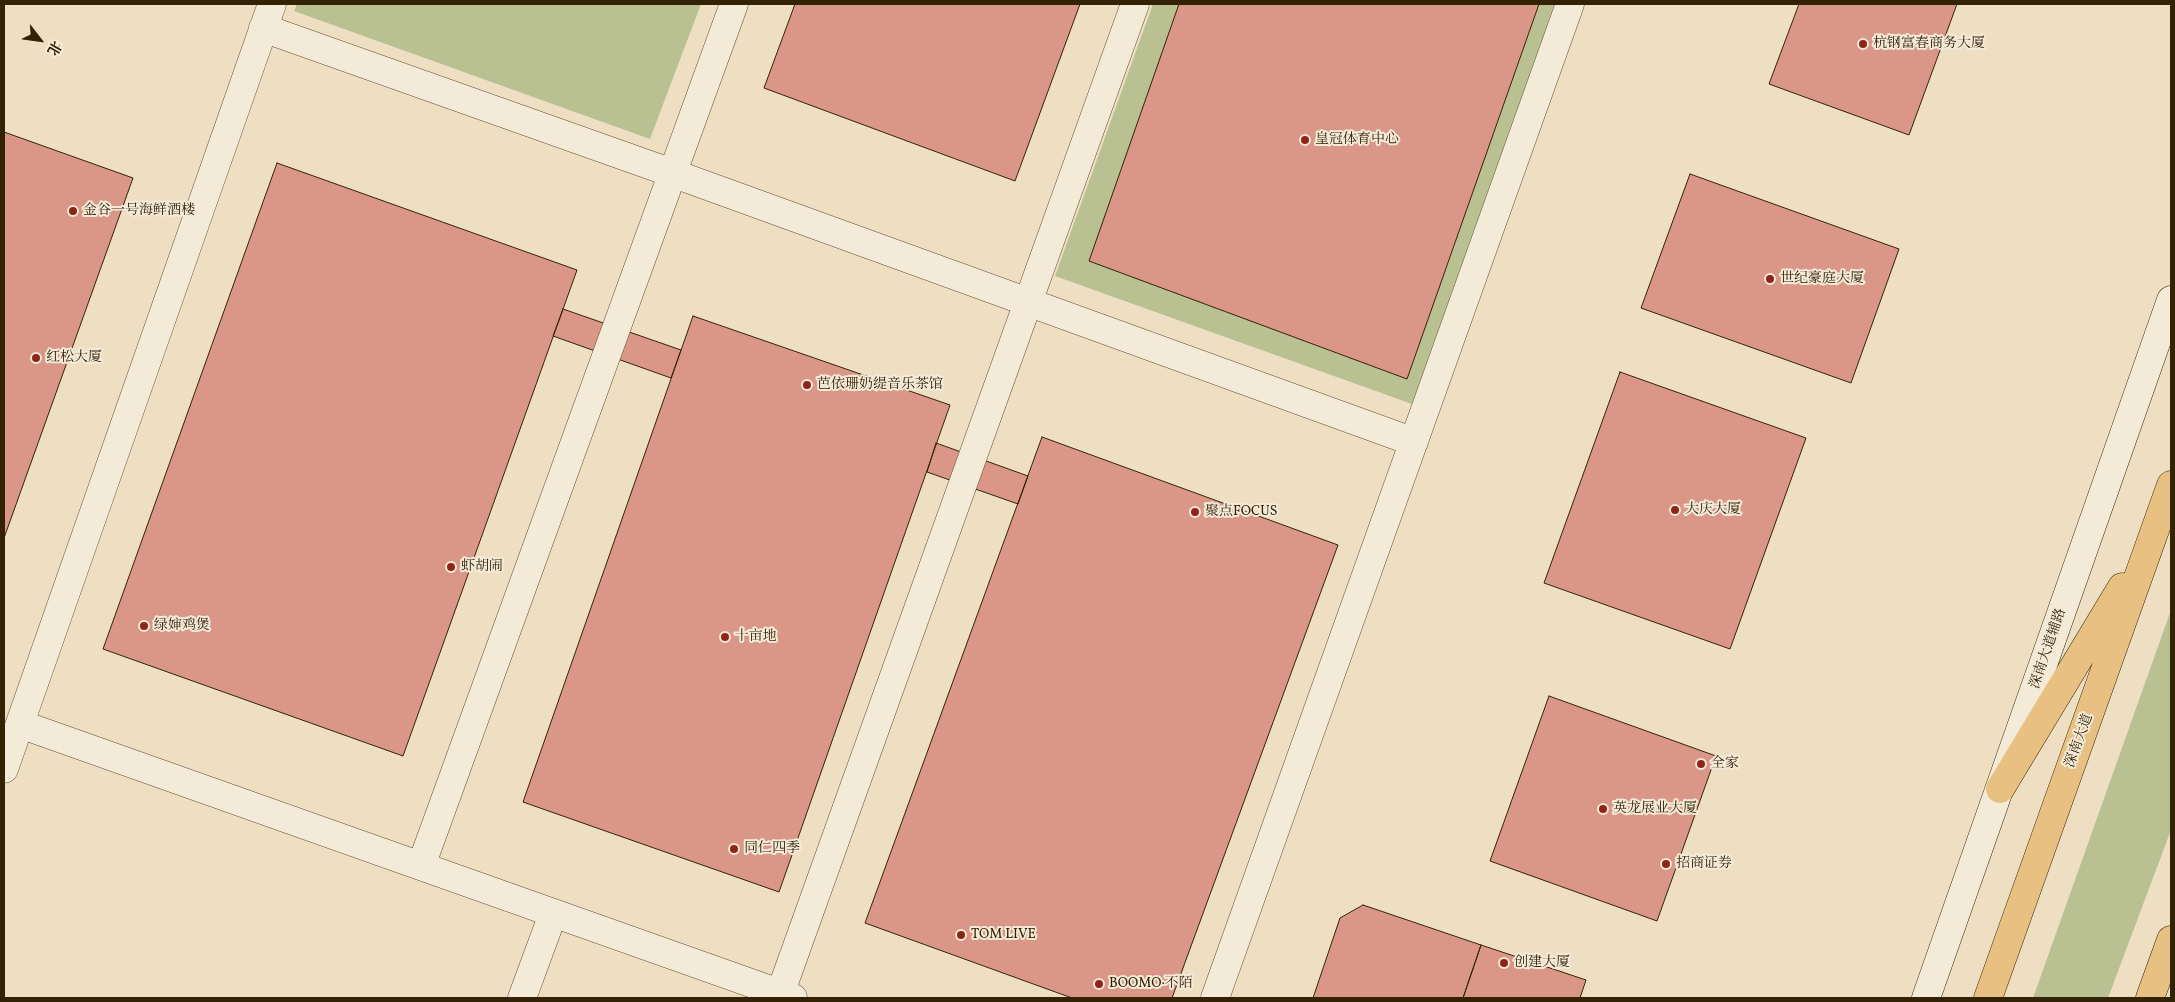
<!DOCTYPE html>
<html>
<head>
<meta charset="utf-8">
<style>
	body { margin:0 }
	#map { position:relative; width:2175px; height:1002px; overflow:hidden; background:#eedfc3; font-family:Vollkorn,"Noto Serif SC",serif }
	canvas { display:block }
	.frame { position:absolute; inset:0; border:5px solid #342205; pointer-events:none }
	.north { position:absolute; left:15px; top:15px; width:50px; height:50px; -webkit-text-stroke:4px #f4ead8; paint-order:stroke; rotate:120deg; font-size:14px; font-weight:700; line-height:20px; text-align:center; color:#342205 }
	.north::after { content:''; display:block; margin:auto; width:18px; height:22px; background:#342205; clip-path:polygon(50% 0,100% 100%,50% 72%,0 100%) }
</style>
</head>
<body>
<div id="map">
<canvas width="2175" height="1002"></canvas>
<div class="frame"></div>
<div class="north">北</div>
</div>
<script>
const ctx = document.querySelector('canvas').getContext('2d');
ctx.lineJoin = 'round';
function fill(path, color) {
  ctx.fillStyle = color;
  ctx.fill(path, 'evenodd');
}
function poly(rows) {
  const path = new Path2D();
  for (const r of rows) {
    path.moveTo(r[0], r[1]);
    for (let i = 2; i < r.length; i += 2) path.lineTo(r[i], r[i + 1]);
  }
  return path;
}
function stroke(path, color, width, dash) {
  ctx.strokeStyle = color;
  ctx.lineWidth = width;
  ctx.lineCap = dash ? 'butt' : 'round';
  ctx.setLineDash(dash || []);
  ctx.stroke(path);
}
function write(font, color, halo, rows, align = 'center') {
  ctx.font = font + ' Vollkorn,"Noto Serif SC",serif';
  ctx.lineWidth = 4;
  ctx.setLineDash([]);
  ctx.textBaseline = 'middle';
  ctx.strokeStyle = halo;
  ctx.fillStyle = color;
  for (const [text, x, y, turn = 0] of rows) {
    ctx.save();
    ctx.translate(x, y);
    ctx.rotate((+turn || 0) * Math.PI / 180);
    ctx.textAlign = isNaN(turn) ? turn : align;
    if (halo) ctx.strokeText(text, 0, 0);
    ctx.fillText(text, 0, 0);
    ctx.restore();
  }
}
const green = poly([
	[297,4,701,4,650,139,294,11],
	[1153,4,1555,4,1412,404,1055,276],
	[2171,610,2171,830,2108,998,2033,998]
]);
const building = poly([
	[795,4,1080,4,1015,181,764,88,795,4],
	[1179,4,1539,4,1407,379,1089,261,1179,4],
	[1799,4,1957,4,1909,135,1769,84,1799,4],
	[4,132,133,178,4,538,4,132],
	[277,163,577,270,403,756,103,649,277,163],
	[1690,174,1899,249,1851,383,1641,308,1690,174],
	[563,309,681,350,671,378,553,336,563,309],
	[693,316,950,405,779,892,523,802,693,316],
	[1620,372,1806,438,1730,649,1544,583,1620,372],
	[1042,437,1338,545,1172,998,1072,998,865,923,1042,437],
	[936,443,1028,476,1018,504,927,472,936,443],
	[1549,696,1716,756,1657,921,1490,861,1549,696],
	[1363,905,1481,945,1463,998,1313,998,1340,918,1363,905],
	[1481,945,1586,980,1580,998,1463,998,1481,945]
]);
const street = poly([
	[263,28,672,173,1414,442],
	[20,724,793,998],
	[4,769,272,4],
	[421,866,734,4],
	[780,994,1135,4],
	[522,998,553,914],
	[1215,998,1570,4]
]);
const secondary = poly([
	[1926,998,2171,300]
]);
const primary = poly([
	[2000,789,2122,587],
	[1988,998,2171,485],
	[2150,998,2171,940]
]);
const markers = [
	[1863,44,5,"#8f2418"],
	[1305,140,5,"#8f2418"],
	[73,211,5,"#8f2418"],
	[1770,279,5,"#8f2418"],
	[36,358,5,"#8f2418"],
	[807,385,5,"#8f2418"],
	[1675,510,5,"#8f2418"],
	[1195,512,5,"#8f2418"],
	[451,567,5,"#8f2418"],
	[144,626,5,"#8f2418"],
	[725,637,5,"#8f2418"],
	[1701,764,5,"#8f2418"],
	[1603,809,5,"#8f2418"],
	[734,849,5,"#8f2418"],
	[1666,864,5,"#8f2418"],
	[961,935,5,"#8f2418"],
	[1504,963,5,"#8f2418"],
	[1099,984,5,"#8f2418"]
];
const poiNames = [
	["杭钢富春商务大厦",1873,44],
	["皇冠体育中心",1315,140],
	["金谷一号海鲜酒楼",83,211],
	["世纪豪庭大厦",1780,279],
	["红松大厦",46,358],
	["芭依珊奶缇音乐茶馆",817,385],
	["大庆大厦",1685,510],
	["聚点FOCUS",1205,512],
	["虾胡闹",461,567],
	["绿婶鸡煲",154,626],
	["十亩地",735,637],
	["全家",1711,764],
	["英龙展业大厦",1613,809],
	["同仁四季",744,849],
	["招商证券",1676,864],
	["TOM LIVE",971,935],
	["创建大厦",1514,963],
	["BOOMO·不陌",1109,984]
];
const streetNames = [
	["深南大道辅路",2049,649,-71],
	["深南大道",2080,741,-70]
];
fill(green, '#b9c193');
fill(building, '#da9787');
stroke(building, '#342205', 1);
stroke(street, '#625134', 29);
stroke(secondary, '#342205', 29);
stroke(primary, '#342205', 29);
stroke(street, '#f4ead8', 28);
stroke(secondary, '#f4ead8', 28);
stroke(primary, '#e7c082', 28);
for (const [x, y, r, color] of markers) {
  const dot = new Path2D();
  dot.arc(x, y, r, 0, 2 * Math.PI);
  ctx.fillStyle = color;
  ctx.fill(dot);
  stroke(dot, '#f4ead8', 2);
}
write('14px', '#342205', '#f4ead8', poiNames, 'left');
write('14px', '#342205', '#f4ead8', streetNames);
</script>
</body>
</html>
